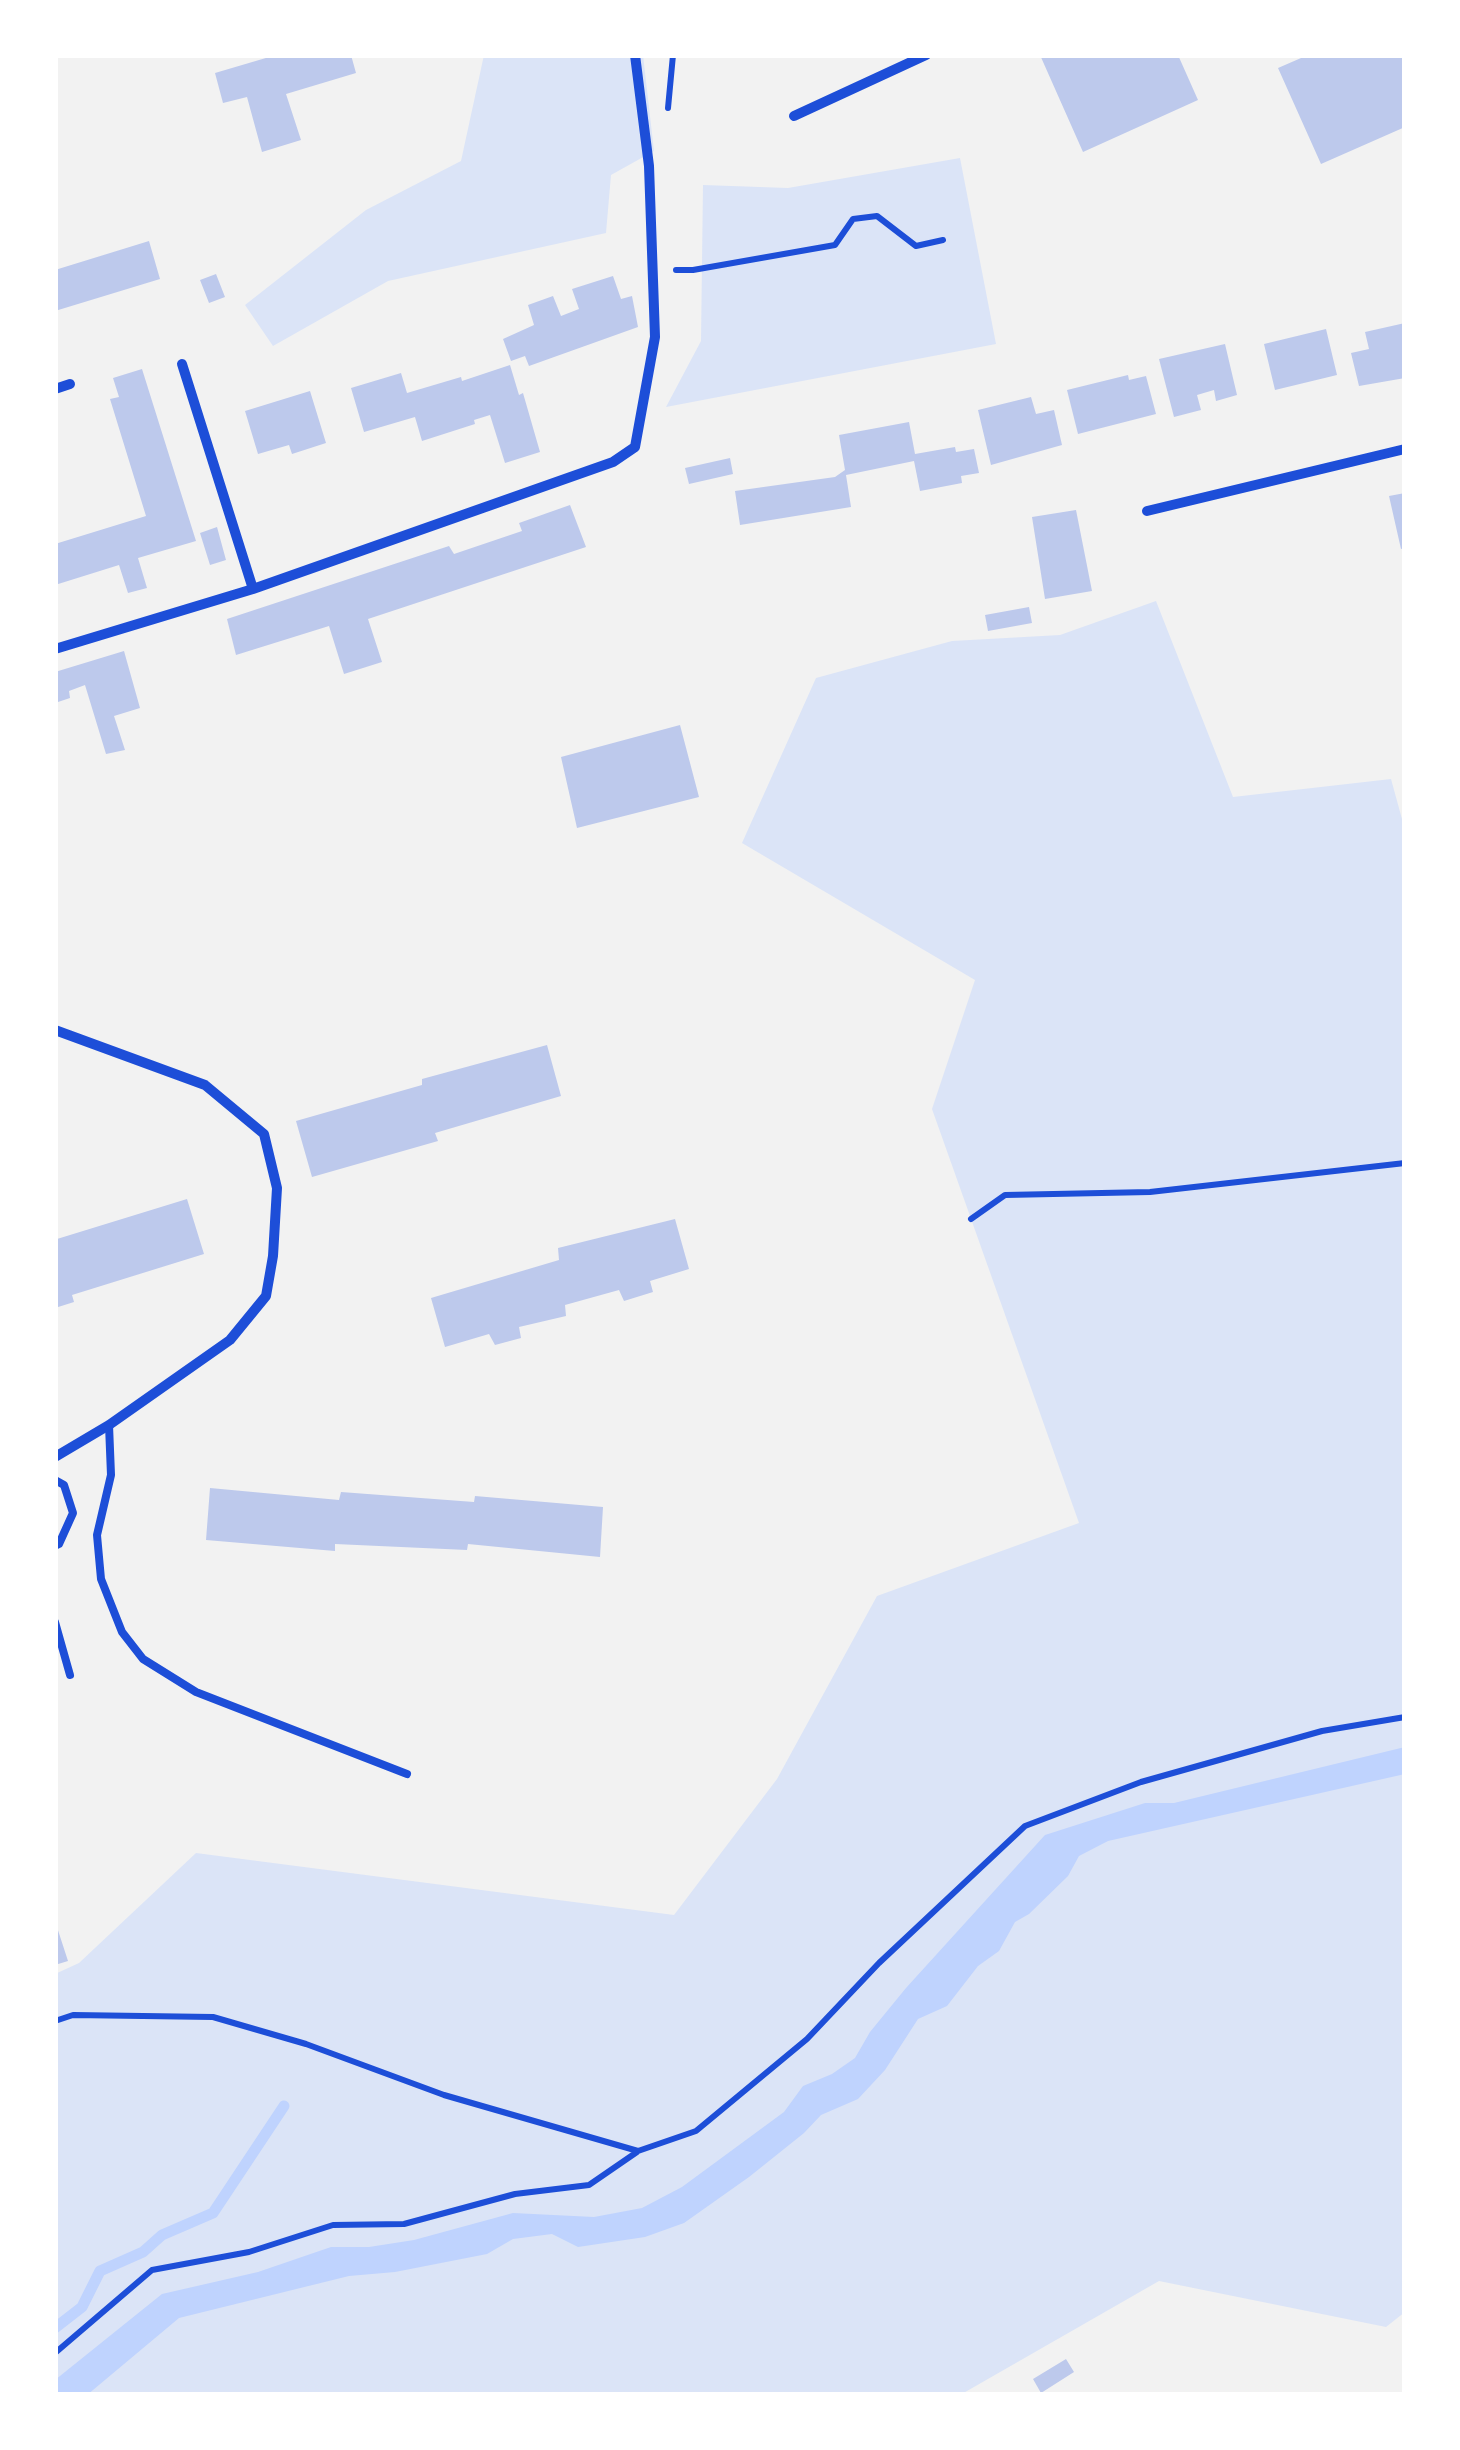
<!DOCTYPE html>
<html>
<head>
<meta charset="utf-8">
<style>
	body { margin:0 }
	#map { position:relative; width:1460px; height:2450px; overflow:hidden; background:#f2f2f2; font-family:"Source Sans 3",sans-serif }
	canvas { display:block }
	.frame { position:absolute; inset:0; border:58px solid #fff; pointer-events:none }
</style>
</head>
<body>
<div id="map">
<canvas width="1460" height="2450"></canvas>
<div class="frame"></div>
</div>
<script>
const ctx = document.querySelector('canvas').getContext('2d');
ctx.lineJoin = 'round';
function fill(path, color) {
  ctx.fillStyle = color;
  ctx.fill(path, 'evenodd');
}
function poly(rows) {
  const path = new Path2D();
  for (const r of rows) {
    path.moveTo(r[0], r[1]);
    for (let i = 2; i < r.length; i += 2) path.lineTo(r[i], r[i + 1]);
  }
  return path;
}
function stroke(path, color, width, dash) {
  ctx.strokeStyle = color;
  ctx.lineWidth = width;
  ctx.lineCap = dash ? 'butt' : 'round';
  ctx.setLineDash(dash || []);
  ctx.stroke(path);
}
const green = poly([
	[484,55,643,55,654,151,611,175,606,233,388,281,273,346,245,305,366,210,461,161],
	[960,158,996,344,666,407,701,341,703,185,788,188],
	[1156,601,1233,797,1391,779,1405,830,1405,2312,1386,2327,1159,2281,960,2395,55,2395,55,1974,79,1963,196,1853,674,1915,777,1779,877,1596,1079,1523,932,1109,975,980,742,843,816,678,952,641,1060,635]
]);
const water = poly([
	[1405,1747,1405,1774,1108,1841,1079,1856,1068,1876,1029,1914,1015,1922,999,1951,978,1966,947,2006,918,2019,885,2070,858,2099,821,2115,804,2133,749,2177,684,2223,645,2237,578,2247,552,2234,513,2239,487,2254,395,2272,349,2276,179,2318,87,2395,55,2395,55,2380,162,2294,258,2272,331,2247,369,2247,414,2240,513,2213,594,2217,642,2208,682,2187,784,2112,803,2086,832,2074,855,2058,870,2032,906,1988,1045,1835,1145,1803,1174,1803]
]);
const stream = poly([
	[55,2328,82,2307,100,2271,143,2252,162,2235,213,2213,284,2106]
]);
const building = poly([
	[276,55,351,55,356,73,286,94,301,140,262,152,247,97,223,103,215,73],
	[1040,55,1178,55,1198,100,1083,152],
	[1308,55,1405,55,1405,127,1321,164,1278,68],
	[149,241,160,279,55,311,55,270],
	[216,274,225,297,209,303,200,280],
	[613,276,621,299,632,296,638,327,529,366,525,356,511,361,503,339,534,325,528,305,553,296,561,316,579,309,572,289],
	[1405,323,1405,378,1359,386,1351,353,1369,349,1365,332],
	[1326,329,1337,375,1275,390,1264,344],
	[1225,344,1237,395,1216,401,1214,390,1197,395,1201,410,1174,417,1159,359],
	[510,365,519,395,523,393,540,452,505,463,490,415,474,420,475,424,422,441,415,417,364,432,351,388,401,373,407,393,461,377,462,381],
	[142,369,196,541,138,558,147,588,128,593,119,565,55,585,55,544,146,516,110,399,119,397,113,378],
	[1128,375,1129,380,1146,376,1156,414,1078,434,1067,390],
	[310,391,326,443,292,454,289,445,258,454,245,411],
	[1031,397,1036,414,1054,410,1062,445,991,465,978,410],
	[909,422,915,454,955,447,956,452,974,449,979,473,961,476,962,483,920,491,914,461,846,475,851,507,740,525,735,491,835,477,845,470,839,435],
	[730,458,733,474,689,484,685,468],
	[1405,493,1405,548,1401,549,1389,496],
	[570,505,586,547,368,619,382,662,344,674,329,626,236,655,227,619,449,546,454,554,522,531,519,523],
	[1076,510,1092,591,1045,599,1032,517],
	[217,527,226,560,210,565,200,533],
	[1029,607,1032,623,988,631,985,615],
	[124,651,140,708,114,716,125,750,106,754,85,685,69,691,70,698,55,703,55,672],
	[680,725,699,797,577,828,561,757],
	[547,1045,561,1096,435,1133,438,1141,312,1177,296,1121,422,1085,422,1079],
	[187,1199,204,1254,72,1295,74,1302,55,1308,57,1239],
	[675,1219,689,1269,650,1281,653,1292,624,1301,619,1290,565,1305,566,1316,519,1327,521,1338,495,1345,489,1334,445,1347,431,1298,559,1260,558,1248],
	[210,1488,339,1500,341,1492,474,1502,475,1496,603,1507,600,1557,468,1544,467,1550,335,1544,335,1551,206,1540],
	[55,1921,68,1961,55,1965],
	[1066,2359,1074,2372,1041,2393,1033,2379]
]);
const path = poly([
	[668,108,673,55],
	[676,270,693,270,835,245,853,219,877,216,916,246,943,240],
	[971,1219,1005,1195,1150,1192,1405,1163],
	[55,2021,73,2015,213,2017,306,2044,444,2095,638,2151,696,2131,807,2039,879,1963,1025,1826,1141,1782,1322,1731,1405,1717],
	[55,2353,152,2270,249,2252,333,2225,404,2224,515,2194,589,2185,637,2152]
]);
const service = poly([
	[109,1425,111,1475,97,1535,101,1579,122,1632,143,1659,196,1692,407,1774],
	[55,1480,64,1485,73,1513,59,1544,55,1546],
	[55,1622,70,1675]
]);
const minor = poly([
	[794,116,926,55],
	[182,364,253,589],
	[55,389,70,384],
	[1147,511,1405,449],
	[55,649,253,589,613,462,635,447,655,337,649,166,635,55],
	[55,1030,205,1085,264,1134,277,1188,273,1256,266,1296,230,1340,109,1425,55,1457]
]);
fill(green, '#dbe4f7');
fill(water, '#bfd3fe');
stroke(stream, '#bfd3fe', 11);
fill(building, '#bdc9ec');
stroke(path, '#1d4ed8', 6);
stroke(service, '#1d4ed8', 8);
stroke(minor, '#1d4ed8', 10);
</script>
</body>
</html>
